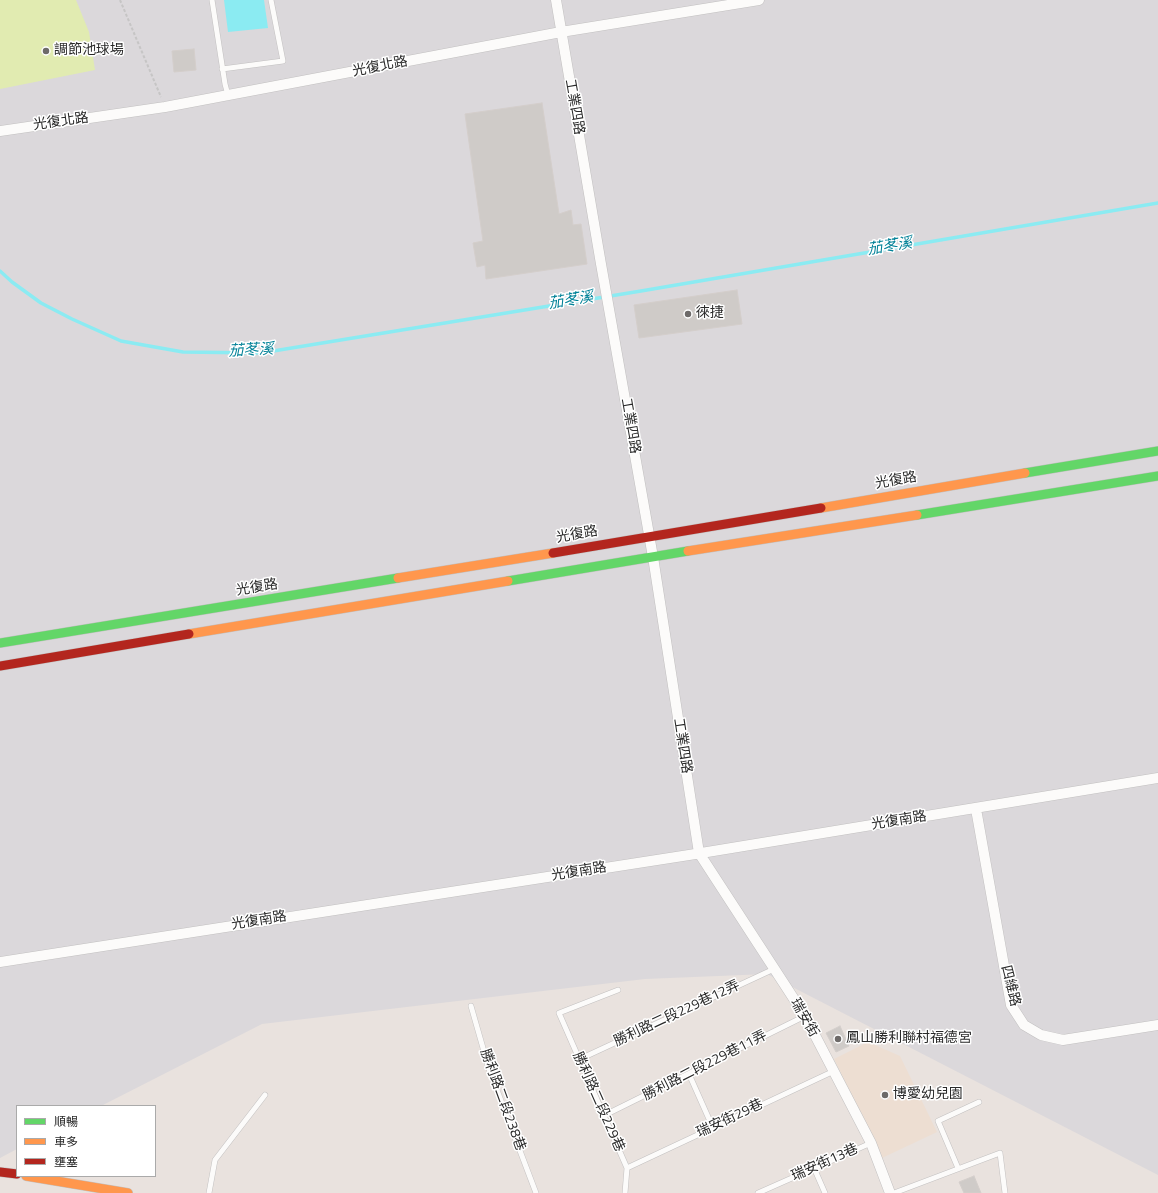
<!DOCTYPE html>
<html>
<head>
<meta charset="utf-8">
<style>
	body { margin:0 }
	#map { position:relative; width:1158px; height:1193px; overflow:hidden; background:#e9e2de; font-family:"Titillium Web","Noto Sans TC",sans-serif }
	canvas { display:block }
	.legend { position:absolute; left:16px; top:1105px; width:140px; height:72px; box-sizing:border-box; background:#fff; border:1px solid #aaa; margin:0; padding:5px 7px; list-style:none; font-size:12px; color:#2a2a2a }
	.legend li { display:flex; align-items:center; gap:8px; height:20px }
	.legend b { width:20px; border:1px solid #aaa }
</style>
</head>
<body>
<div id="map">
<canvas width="1158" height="1193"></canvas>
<ul class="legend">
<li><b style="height:5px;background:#63d668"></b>順暢</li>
<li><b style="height:5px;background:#ff974d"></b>車多</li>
<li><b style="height:5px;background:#b3261e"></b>壅塞</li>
</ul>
</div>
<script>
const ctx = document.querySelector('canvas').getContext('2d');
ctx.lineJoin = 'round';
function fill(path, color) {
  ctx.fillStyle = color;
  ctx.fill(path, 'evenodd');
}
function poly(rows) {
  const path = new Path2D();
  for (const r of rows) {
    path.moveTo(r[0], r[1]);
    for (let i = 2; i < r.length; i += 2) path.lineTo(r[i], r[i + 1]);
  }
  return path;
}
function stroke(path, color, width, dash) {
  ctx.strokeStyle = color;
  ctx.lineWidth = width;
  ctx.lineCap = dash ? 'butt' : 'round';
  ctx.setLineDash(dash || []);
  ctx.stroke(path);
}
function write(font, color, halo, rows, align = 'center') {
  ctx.font = font + ' "Titillium Web","Noto Sans TC",sans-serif';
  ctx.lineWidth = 3;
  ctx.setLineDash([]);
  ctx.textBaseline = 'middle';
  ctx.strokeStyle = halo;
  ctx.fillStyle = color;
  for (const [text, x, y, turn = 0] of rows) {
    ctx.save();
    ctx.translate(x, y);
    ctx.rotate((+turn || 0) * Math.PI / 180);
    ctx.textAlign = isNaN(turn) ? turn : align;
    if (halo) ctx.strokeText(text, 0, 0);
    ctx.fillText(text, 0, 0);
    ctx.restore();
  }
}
const industrial = poly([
	[0,0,1158,0,1158,1175,767,974,645,979,262,1024,101,1106,17,1106,17,1149,0,1158]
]);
const education = poly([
	[868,1042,900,1056,937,1132,882,1158,834,1059]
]);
const pitch = poly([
	[0,0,76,0,89,32,95,70,0,89]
]);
const water = poly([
	[224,0,264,0,268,28,228,32]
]);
const stream = poly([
	[0,271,12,282,41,303,72,319,121,341,183,352,261,353,641,291,1158,203]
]);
const building = poly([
	[194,49,196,70,174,72,172,51,194,49],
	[542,103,559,214,571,210,573,225,581,224,587,264,486,279,485,265,477,267,473,243,483,241,465,114,542,103],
	[737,290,742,324,639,338,634,305,737,290],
	[840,1026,849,1046,836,1052,826,1033,840,1026],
	[974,1176,981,1193,964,1193,959,1182,974,1176]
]);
const path = poly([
	[120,0,161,97]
]);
const lane = poly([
	[212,0,225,84,228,95],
	[222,69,283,61,271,0],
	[618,990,559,1013,627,1168,625,1193],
	[471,1006,489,1069,536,1193],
	[580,1059,774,969],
	[689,1074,713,1128],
	[605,1115,805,1016],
	[627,1168,834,1071],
	[814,1168,825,1193],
	[958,1168,938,1121,979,1102],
	[209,1193,215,1160,265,1095],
	[758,1193,871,1143],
	[894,1193,1000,1153,1005,1193]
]);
const street = poly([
	[556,0,601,264,653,557,699,853,805,1016,871,1143,890,1193],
	[0,131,165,107,561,32,759,0],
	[976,809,1011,1005,1024,1025,1041,1035,1063,1040,1158,1025],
	[0,962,689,855,1158,778]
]);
const fast = poly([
	[1025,473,1158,451],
	[917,515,1158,476],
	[508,581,688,551],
	[0,643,398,578]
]);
const slow = poly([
	[821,508,1025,473],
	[688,551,917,515],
	[398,578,553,553],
	[189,634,508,581],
	[26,1176,128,1193]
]);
const jam = poly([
	[553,553,821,508],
	[0,666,189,634],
	[0,1172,17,1174]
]);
const markers = [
	[46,51,4,"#6d6a69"],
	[688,314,4,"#6d6a69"],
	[838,1039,4,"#6d6a69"],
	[885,1095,4,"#6d6a69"]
];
const poiNames = [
	["調節池球場",54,51],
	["徠捷",696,314],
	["鳳山勝利聯村福德宮",846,1039],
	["博愛幼兒園",893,1095]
];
const streetNames = [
	["光復北路",380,67,-11],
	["工業四路",574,107,80],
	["光復北路",61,122,-8],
	["工業四路",630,426,80],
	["光復路",896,481,-10],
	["光復路",577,535,-10],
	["光復路",257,588,-9],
	["工業四路",682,746,81],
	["光復南路",899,821,-9],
	["光復南路",579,872,-9],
	["光復南路",259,921,-9],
	["四維路",1010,986,76],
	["勝利路二段229巷12弄",677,1014,-25],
	["瑞安街",804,1018,60],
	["勝利路二段229巷11弄",705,1066,-27],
	["勝利路二段238巷",502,1100,70],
	["勝利路二段229巷",598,1102,66],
	["瑞安街29巷",730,1119,-25],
	["瑞安街13巷",825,1163,-24]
];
const waterNames = [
	["茄苳溪",890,247,-9],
	["茄苳溪",571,301,-9],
	["茄苳溪",251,351,-3]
];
fill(industrial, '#dbd8db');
fill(education, '#edded2');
fill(pitch, '#e1ebb1');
fill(water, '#8bebf2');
stroke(stream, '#8bebf2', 3.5);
fill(building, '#cfcbc8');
stroke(building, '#d4cecb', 1);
stroke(lane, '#c2c0c0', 6);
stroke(street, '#c2c0c0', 11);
stroke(fast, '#c2c0c0', 10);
stroke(slow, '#c2c0c0', 10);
stroke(jam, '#c2c0c0', 10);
stroke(path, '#c6c5c5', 2, [3, 2]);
stroke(lane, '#fcfbfa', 5);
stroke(street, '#fcfbfa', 10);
stroke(fast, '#63d668', 9);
stroke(slow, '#ff974d', 9);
stroke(jam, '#b3261e', 9);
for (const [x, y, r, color] of markers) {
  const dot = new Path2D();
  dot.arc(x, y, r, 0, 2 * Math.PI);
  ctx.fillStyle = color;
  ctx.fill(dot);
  stroke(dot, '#fff', 1.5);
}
write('14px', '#2a2a2a', '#fff', poiNames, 'left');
write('14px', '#2a2a2a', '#fff', streetNames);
write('italic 15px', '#038298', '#fff', waterNames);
</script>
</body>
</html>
